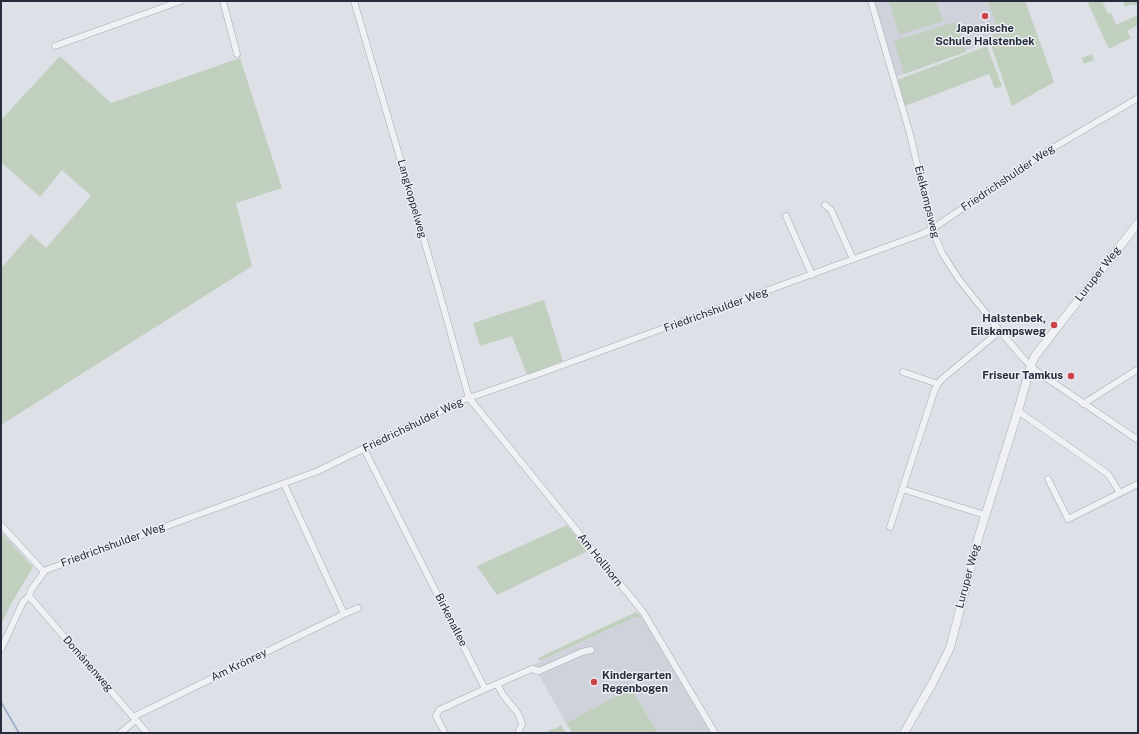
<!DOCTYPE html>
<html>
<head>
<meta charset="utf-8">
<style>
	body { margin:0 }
	#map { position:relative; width:1139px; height:734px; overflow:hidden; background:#dde0e6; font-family:"Public Sans",sans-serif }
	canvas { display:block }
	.frame { position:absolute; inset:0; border:2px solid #272c3c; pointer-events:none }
</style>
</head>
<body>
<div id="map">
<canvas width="1139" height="734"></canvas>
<div class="frame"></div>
</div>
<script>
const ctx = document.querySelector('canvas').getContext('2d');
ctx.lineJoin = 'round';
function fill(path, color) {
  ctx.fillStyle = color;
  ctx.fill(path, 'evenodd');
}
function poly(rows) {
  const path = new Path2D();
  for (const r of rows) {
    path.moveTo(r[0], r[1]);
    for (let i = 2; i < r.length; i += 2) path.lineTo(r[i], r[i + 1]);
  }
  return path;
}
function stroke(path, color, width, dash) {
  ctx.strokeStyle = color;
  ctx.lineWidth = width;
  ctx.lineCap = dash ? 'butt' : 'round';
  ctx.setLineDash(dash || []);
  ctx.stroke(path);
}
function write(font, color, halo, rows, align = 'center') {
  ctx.font = font + ' "Public Sans",sans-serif';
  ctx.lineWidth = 3;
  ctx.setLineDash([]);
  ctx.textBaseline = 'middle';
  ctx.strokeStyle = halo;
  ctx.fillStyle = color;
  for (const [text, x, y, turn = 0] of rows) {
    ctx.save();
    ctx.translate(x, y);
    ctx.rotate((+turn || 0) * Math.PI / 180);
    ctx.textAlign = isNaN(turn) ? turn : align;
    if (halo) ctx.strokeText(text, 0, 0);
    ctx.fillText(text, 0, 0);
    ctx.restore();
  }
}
const built = poly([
	[874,1,1025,1,1054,82,1012,106,990,42,896,77],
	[642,617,711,733,658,733,631,688,566,723,533,665,634,618]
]);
const green = poly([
	[889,1,936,1,943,21,899,35],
	[988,1,1025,1,1054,82,1012,106,990,42,991,37,999,33],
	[1087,1,1102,1,1108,14,1111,13,1116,25,1138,15,1138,25,1127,31,1131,38,1109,49],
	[1123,1,1138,1,1138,4,1134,6,1132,4,1125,7],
	[955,22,966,52,904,74,894,41],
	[987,46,1002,86,995,89,989,74,905,106,897,80],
	[1092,54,1094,60,1084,64,1082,58],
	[60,56,111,103,240,58,282,188,236,203,252,266,1,425,1,265,3,266,31,234,46,248,91,196,62,170,40,197,1,162,1,120],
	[544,300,563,361,527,375,512,336,480,346,473,323],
	[567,525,588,551,497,595,477,566],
	[1,532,33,567,11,604,1,625],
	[636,612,642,617,634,618,540,661,538,658],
	[631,688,658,733,572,733,566,723],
	[561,725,566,733,545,733,552,729,553,730]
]);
const stream = poly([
	[1,702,19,733]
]);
const minor = poly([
	[223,1,237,54],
	[354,1,438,288,469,398,643,612,715,733],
	[871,1,910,134,932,229,942,253,958,278,1000,331,1024,359,1036,371,1138,440],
	[55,46,181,1],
	[825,205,831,210,853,259],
	[786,216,812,275],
	[903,372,938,384],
	[1083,404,1138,369],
	[1018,411,1108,474,1120,493],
	[364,449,485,689,532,669,539,671,582,652,591,650],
	[1048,479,1068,519,1138,484],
	[902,489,985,515],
	[1,525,44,572],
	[890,527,935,389,938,384,942,379,1000,331],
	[29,596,31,590,44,572,46,570,318,471,463,400,541,373,922,234,932,229,1044,153,1138,98],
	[29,596,147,733],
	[344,614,358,608],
	[1,649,23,602,29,596],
	[497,684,503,695,517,712,520,718,522,724,518,733],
	[133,717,344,614,284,484],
	[120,733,136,720],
	[445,733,436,716,439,710,485,689]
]);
const tertiary = poly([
	[904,733,933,682,950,648,978,539,1018,411,1031,365,1035,356,1138,223]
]);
const markers = [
	[985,16,4,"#ca4349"],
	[1054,325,4,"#ca4349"],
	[1071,376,4,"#ca4349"],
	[594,682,4,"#ca4349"]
];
const poiNames = [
	["Japanische",985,29,"center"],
	["Schule Halstenbek",985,42,"center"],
	["Halstenbek,",1046,319],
	["Eilskampsweg",1046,332],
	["Friseur Tamkus",1063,376],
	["Kindergarten",602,676,"left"],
	["Regenbogen",602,689,"left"]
];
const streetNames = [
	["Friedrichshulder Weg",1008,178,-34],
	["Langkoppelweg",412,199,74],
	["Eielkampsweg",927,202,76],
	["Luruper Weg",1098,274,-52],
	["Friedrichshulder Weg",716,310,-20],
	["Friedrichshulder Weg",413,425,-26],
	["Friedrichshulder Weg",113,545,-20],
	["Am Hollhorn",600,560,51],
	["Luruper Weg",968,576,-75],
	["Birkenallee",451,620,63],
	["Domänenweg",88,664,49],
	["Am Krönrey",239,665,-26]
];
fill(built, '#cfd2db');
fill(green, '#c1d0be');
stroke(stream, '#98a9c6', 1.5);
stroke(minor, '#a6aab3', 7);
stroke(tertiary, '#a6aab3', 9);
stroke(minor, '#eff1f5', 6);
stroke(tertiary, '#eff1f5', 8);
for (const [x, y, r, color] of markers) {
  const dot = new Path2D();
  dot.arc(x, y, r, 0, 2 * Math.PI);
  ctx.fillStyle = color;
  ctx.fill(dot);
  stroke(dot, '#eceff4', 1.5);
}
write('bold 11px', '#272c3c', '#eceff4', poiNames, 'right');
write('11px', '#272c3c', '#eceff4', streetNames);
</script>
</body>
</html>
